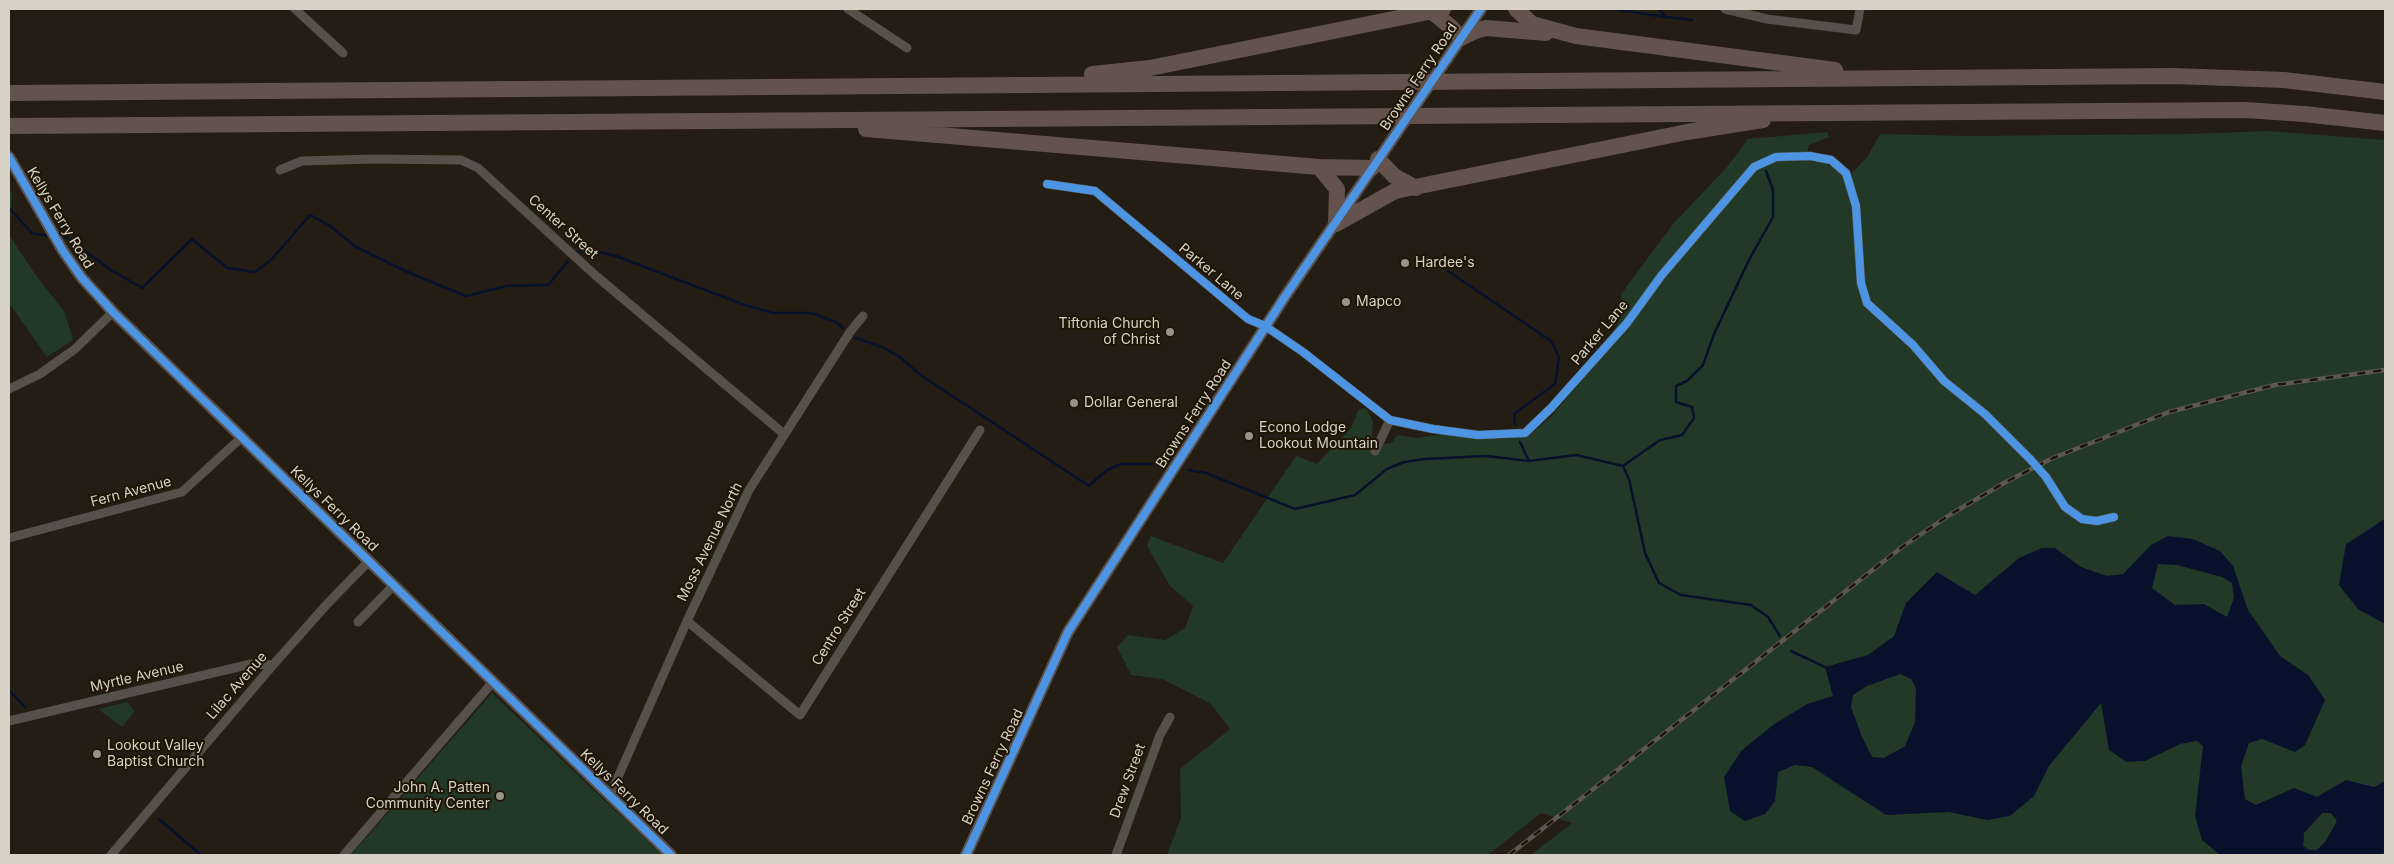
<!DOCTYPE html>
<html>
<head>
<meta charset="utf-8">
<style>
	body { margin:0 }
	#map { position:relative; width:2394px; height:864px; overflow:hidden; background:#231d13; font-family:Inter,sans-serif }
	canvas { display:block }
	.frame { position:absolute; inset:0; border:10px solid #d8d1c6; pointer-events:none }
</style>
</head>
<body>
<div id="map">
<canvas width="2394" height="864"></canvas>
<div class="frame"></div>
</div>
<script>
const ctx = document.querySelector('canvas').getContext('2d');
ctx.lineJoin = 'round';
function fill(path, color) {
  ctx.fillStyle = color;
  ctx.fill(path, 'evenodd');
}
function poly(rows) {
  const path = new Path2D();
  for (const r of rows) {
    path.moveTo(r[0], r[1]);
    for (let i = 2; i < r.length; i += 2) path.lineTo(r[i], r[i + 1]);
  }
  return path;
}
function stroke(path, color, width, dash) {
  ctx.strokeStyle = color;
  ctx.lineWidth = width;
  ctx.lineCap = dash ? 'butt' : 'round';
  ctx.setLineDash(dash || []);
  ctx.stroke(path);
}
function write(font, color, halo, rows, align = 'center') {
  ctx.font = font + ' Inter,sans-serif';
  ctx.lineWidth = 4;
  ctx.setLineDash([]);
  ctx.textBaseline = 'middle';
  ctx.strokeStyle = halo;
  ctx.fillStyle = color;
  for (const [text, x, y, turn = 0] of rows) {
    ctx.save();
    ctx.translate(x, y);
    ctx.rotate((+turn || 0) * Math.PI / 180);
    ctx.textAlign = isNaN(turn) ? turn : align;
    if (halo) ctx.strokeText(text, 0, 0);
    ctx.fillText(text, 0, 0);
    ctx.restore();
  }
}
const green = poly([
	[2268,131,2385,140,2385,519,2379,522,2358,609,2385,624,2385,781,2374,788,2346,780,2225,855,1531,855,1572,823,1541,813,1488,855,1167,855,1181,818,1180,769,1230,729,1211,704,1162,679,1131,675,1117,647,1128,635,1165,640,1185,628,1193,606,1170,586,1147,546,1151,536,1223,563,1296,456,1317,464,1351,428,1359,409,1366,408,1373,421,1371,446,1392,443,1397,435,1417,438,1442,434,1500,439,1527,437,1552,416,1601,356,1625,309,1621,294,1673,224,1727,167,1748,139,1827,132,1829,137,1809,145,1806,161,1825,163,1849,176,1867,157,1880,134,1967,136,2188,134],
	[9,188,12,194,9,235,33,271,65,313,73,340,47,357,9,303],
	[492,693,662,855,351,855],
	[127,702,135,711,122,727,98,709],
	[2322,813,2331,813,2337,821,2326,841,2317,850,2309,850,2303,846,2304,833]
]);
const water = poly([
	[2385,519,2385,624,2358,609,2339,585,2346,544],
	[2168,536,2193,539,2220,551,2233,566,2248,610,2280,656,2308,675,2325,700,2305,745,2295,752,2262,739,2249,743,2241,766,2245,799,2256,805,2294,788,2317,797,2346,780,2374,787,2385,781,2385,851,2380,855,2220,855,2202,840,2195,816,2203,746,2197,741,2180,744,2145,761,2126,762,2109,750,2101,703,2049,766,2034,796,2010,816,1987,820,1949,812,1886,815,1812,767,1795,765,1778,772,1775,801,1765,814,1745,821,1730,811,1724,777,1741,751,1773,725,1807,704,1833,696,1825,667,1868,655,1894,636,1906,603,1937,572,1975,595,2019,558,2042,548,2055,548,2081,567,2107,576,2123,574,2151,545],
	[2158,564,2177,565,2222,577,2232,583,2234,598,2227,617,2204,604,2175,605,2152,588],
	[1900,674,1911,679,1916,688,1915,722,1905,746,1884,758,1872,757,1862,737,1851,707,1853,695,1867,686],
	[2322,813,2331,813,2337,821,2326,841,2317,850,2309,850,2303,846,2304,833]
]);
const stream = poly([
	[1612,9,1666,17],
	[1659,9,1666,17,1692,20],
	[9,208,32,233,47,236],
	[62,234,111,270,142,288,192,239,227,268,255,272,271,260,310,215,329,225,356,247,412,274,466,296,507,286,548,285,568,261],
	[576,253,587,249,616,256,742,304,773,313,811,313,836,322,843,328],
	[1448,271,1551,341,1559,357,1555,384,1514,414,1515,424],
	[855,338,882,347,900,357,919,374,1089,486,1107,470,1121,464,1152,464],
	[1520,442,1529,461],
	[1623,466,1629,479,1645,553,1659,583,1681,595,1751,605,1768,617,1780,636],
	[1189,470,1206,473,1295,509,1355,495,1387,469,1404,462,1425,459,1486,456,1529,461,1576,455,1623,466,1660,440,1682,435,1694,418,1692,407,1676,402,1676,386,1687,381,1703,365,1714,334,1749,260,1773,217,1773,190,1766,171],
	[1791,651,1827,668],
	[9,690,26,708],
	[159,819,201,855]
]);
const streetTunnel = poly([
	[2030,459,2046,477]
]);
const street = poly([
	[295,9,343,53],
	[848,9,907,48],
	[1725,9,1767,19,1856,30,1860,9],
	[280,170,302,161,374,159,461,160,478,168,595,275,784,434],
	[1047,184,1095,191,1248,319,1265,326,1303,352,1390,420,1433,429,1478,435,1525,433,1551,408,1627,323,1661,276,1754,167,1776,157,1810,156,1831,160,1846,173,1856,206,1861,283,1867,303,1913,345,1944,381,1985,414,2030,459],
	[9,389,40,374,75,349,113,312],
	[1375,451,1390,420],
	[2046,477,2065,507,2082,519,2097,521,2114,517],
	[9,538,182,492,242,437],
	[687,621,800,715,980,430],
	[358,622,393,586],
	[9,721,251,664,273,665],
	[610,795,687,621,749,490,850,332,863,316],
	[111,855,273,665,328,603,369,561],
	[344,855,492,683],
	[1116,855,1160,735,1170,717]
]);
const secondary = poly([
	[9,157,63,251,82,278,113,312,671,855],
	[966,855,1068,632,1286,295,1481,9]
]);
const highway = poly([
	[1516,9,1532,24,1576,36,1835,70],
	[1431,11,1452,28,1461,38,1475,31,1486,28,1546,33],
	[1092,74,1150,68,1443,9],
	[9,93,2173,76,2284,80,2385,92],
	[9,126,2246,110,2304,114,2385,123],
	[866,129,1319,167,1337,189,1336,224],
	[1378,159,1394,176,1416,188],
	[1319,167,1372,168],
	[1336,224,1395,191,1687,132,1763,120]
]);
const rail = poly([
	[1509,855,1902,547,1951,514,2004,483,2053,458,2169,412,2275,385,2385,370]
]);
const cycleway = poly([
	[9,157,63,251,82,278,113,312,671,855],
	[1047,184,1095,191,1248,319,1265,326,1303,352,1390,420,1433,429,1478,435,1525,433,1551,408,1627,323,1661,276,1754,167,1776,157,1810,156,1831,160,1846,173,1856,206,1861,283,1867,303,1913,345,1944,381,1985,414,2030,459,2046,477,2065,507,2082,519,2097,521,2114,517],
	[966,855,1068,632,1286,295,1481,9]
]);
const markers = [
	[1405,263,5,"#999287"],
	[1346,302,5,"#999287"],
	[1170,332,5,"#999287"],
	[1074,403,5,"#999287"],
	[1249,436,5,"#999287"],
	[97,754,5,"#999287"],
	[500,796,5,"#999287"]
];
const streetNames = [
	["Browns Ferry Road",1419,77,-56],
	["Kellys Ferry Road",60,218,59],
	["Center Street",563,227,42],
	["Parker Lane",1211,272,40],
	["Parker Lane",1600,333,-50],
	["Browns Ferry Road",1194,414,-57],
	["Fern Avenue",131,492,-15],
	["Kellys Ferry Road",334,509,44],
	["Moss Avenue North",710,542,-64],
	["Centro Street",839,627,-58],
	["Myrtle Avenue",137,677,-13],
	["Lilac Avenue",237,686,-49],
	["Browns Ferry Road",993,767,-65],
	["Drew Street",1128,781,-70],
	["Kellys Ferry Road",624,792,44]
];
const poiNames = [
	["Hardee's",1415,263],
	["Mapco",1356,302],
	["Tiftonia Church",1160,324,"right"],
	["of Christ",1160,340,"right"],
	["Dollar General",1084,403],
	["Econo Lodge",1259,428],
	["Lookout Mountain",1259,444],
	["Lookout Valley",107,746],
	["Baptist Church",107,762],
	["John A. Patten",490,788,"right"],
	["Community Center",490,804,"right"]
];
fill(green, '#223927');
fill(water, '#07112c');
stroke(stream, '#07112c', 2.5);
stroke(streetTunnel, '#3e382e', 9, [9, 4.5]);
stroke(street, '#555049', 9);
stroke(secondary, '#59504a', 12);
stroke(highway, '#64534d', 16);
stroke(rail, '#5c5850', 4.5);
stroke(rail, '#1f1505', 2.5, [8]);
stroke(cycleway, '#4d94e3', 8);
for (const [x, y, r, color] of markers) {
  const dot = new Path2D();
  dot.arc(x, y, r, 0, 2 * Math.PI);
  ctx.fillStyle = color;
  ctx.fill(dot);
  stroke(dot, '#1f1505', 2);
}
write('14px', '#d8d1c6', '#1f1505', streetNames);
write('14px', '#d8d1c6', '#1f1505', poiNames, 'left');
</script>
</body>
</html>
